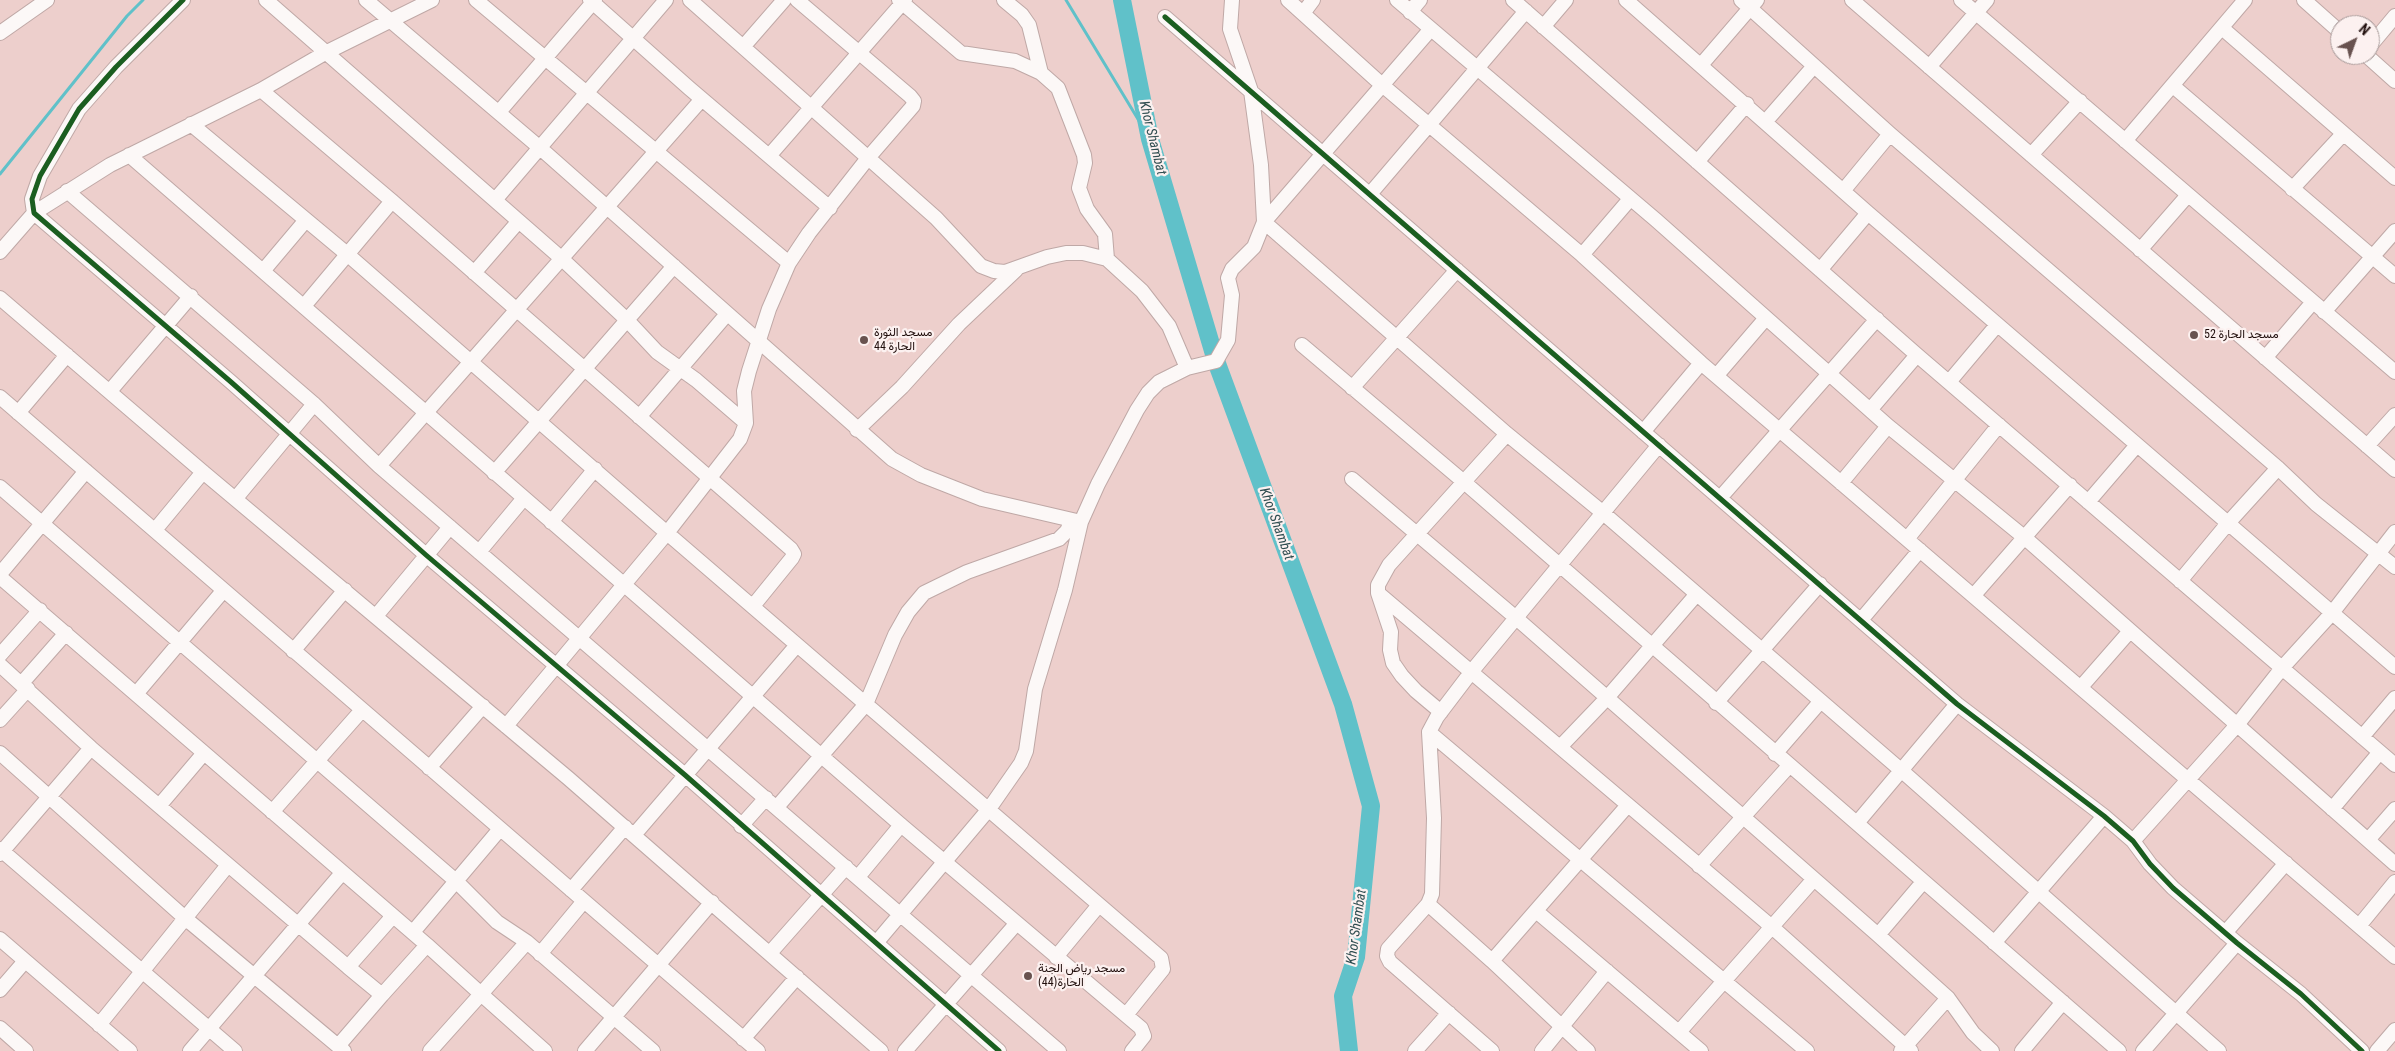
<!DOCTYPE html>
<html>
<head>
<meta charset="utf-8">
<style>
	body { margin:0 }
	#map { position:relative; width:2395px; height:1051px; overflow:hidden; background:#edcfcc; font-family:"Roboto Condensed",sans-serif }
	canvas { display:block }
	.north { position:absolute; left:2330px; top:15px; width:50px; height:50px; box-sizing:border-box; background:#fcf1f0; border:1px solid #a49695; border-radius:50%; rotate:42deg; font-size:14px; font-weight:700; line-height:20px; text-align:center; color:#200e0c }
	.north::after { content:''; display:block; margin:auto; width:18px; height:22px; background:#68524f; clip-path:polygon(50% 0,100% 100%,50% 72%,0 100%) }
</style>
</head>
<body>
<div id="map">
<canvas width="2395" height="1051"></canvas>
<div class="north">N</div>
</div>
<script>
const ctx = document.querySelector('canvas').getContext('2d');
ctx.lineJoin = 'round';
function poly(rows) {
  const path = new Path2D();
  for (const r of rows) {
    path.moveTo(r[0], r[1]);
    for (let i = 2; i < r.length; i += 2) path.lineTo(r[i], r[i + 1]);
  }
  return path;
}
function stroke(path, color, width, dash) {
  ctx.strokeStyle = color;
  ctx.lineWidth = width;
  ctx.lineCap = dash ? 'butt' : 'round';
  ctx.setLineDash(dash || []);
  ctx.stroke(path);
}
function write(font, color, halo, rows, align = 'center') {
  ctx.font = font + ' "Roboto Condensed",Vazirmatn,sans-serif';
  ctx.lineWidth = 4.5;
  ctx.setLineDash([]);
  ctx.textBaseline = 'middle';
  ctx.strokeStyle = halo;
  ctx.fillStyle = color;
  for (const [text, x, y, turn = 0] of rows) {
    ctx.save();
    ctx.translate(x, y);
    ctx.rotate((+turn || 0) * Math.PI / 180);
    ctx.textAlign = isNaN(turn) ? turn : align;
    if (halo) ctx.strokeText(text, 0, 0);
    ctx.fillText(text, 0, 0);
    ctx.restore();
  }
}
const stream = poly([
	[1066,0,1150,139],
	[0,174,127,16,143,0]
]);
const river = poly([
	[1122,0,1150,139,1216,361,1343,704,1371,806,1356,957,1343,996,1349,1051]
]);
const minor = poly([
	[183,0,116,67,79,109,40,176,32,199,34,213,231,382,426,555,685,775,999,1051],
	[266,0,561,258,627,320,657,352,696,380,746,423],
	[366,0,539,147,892,459,921,475,982,499,1081,522],
	[476,0,789,263],
	[590,0,689,88,830,208],
	[690,0,936,218,981,266,994,271,1005,272,1047,257,1066,253,1083,253,1107,259,1142,291,1169,326,1187,368],
	[899,0,961,53,1015,61,1041,73,1058,88,1084,155,1085,163,1079,188,1087,209,1105,234,1107,259],
	[1004,0,1022,15,1029,25,1041,73],
	[1288,0,1381,84,1582,255,1701,363,2395,957],
	[1397,0,1656,220,1888,426,2024,537,2395,864],
	[1513,0,1917,355,2395,765],
	[1626,0,1868,213,2395,667],
	[1741,0,1890,134,2278,468,2316,504,2395,567],
	[1852,0,2395,470],
	[1961,0,2395,372],
	[2304,0,2340,32],
	[1304,12,1313,0],
	[1410,12,1420,0],
	[1165,17,1957,704,2104,816,2133,841,2150,864,2173,888,2237,943,2301,994,2362,1051],
	[1543,27,1566,0],
	[2222,28,2395,178],
	[1430,30,1264,222,1507,434,1602,512,1902,771,2219,1051],
	[0,33,47,0],
	[2370,46,2395,16],
	[743,47,784,0],
	[2366,55,2395,81],
	[1701,65,1757,0],
	[1929,67,1987,0],
	[2173,86,2395,276],
	[261,90,392,201,791,549,794,554,792,558,753,606],
	[499,112,595,0],
	[1766,121,1814,66],
	[191,124,347,254,667,533,1161,958,1163,969,1126,1015],
	[2125,141,2245,0],
	[129,155,901,825,1141,1028,1144,1036,1132,1051],
	[2031,155,2080,101],
	[769,156,905,0],
	[1697,162,1747,104],
	[2292,189,2343,134],
	[67,191,314,404,379,466,1059,1051],
	[1843,191,1890,134],
	[1370,194,1526,11],
	[495,200,666,0],
	[2140,250,2188,195],
	[0,252,34,213,110,165,261,90,325,53,432,0],
	[1582,255,1630,199],
	[1820,270,1868,213],
	[263,271,306,220],
	[474,273,518,222],
	[0,298,203,472,568,778,881,1051],
	[304,306,392,201],
	[2324,312,2395,231],
	[1302,345,1464,482,2119,1051],
	[2265,358,2313,302],
	[1717,375,1766,318],
	[1949,382,1997,325],
	[1352,388,1457,270],
	[110,391,191,296],
	[0,397,758,1051],
	[1870,410,1917,355],
	[18,413,67,355],
	[639,417,727,314],
	[857,430,902,387,959,324,1016,270],
	[1643,432,1701,363],
	[2367,446,2395,415],
	[379,466,702,99],
	[494,473,674,266],
	[1352,479,1515,617,1878,935,1948,998,1973,1033,1992,1051],
	[1841,483,1888,426],
	[0,487,456,881,497,922,527,942,481,994,427,945,382,995,348,967,393,916],
	[236,498,314,404],
	[1720,498,1877,319],
	[2088,502,2137,445],
	[551,522,595,469],
	[155,530,203,472],
	[1907,539,1999,425],
	[479,552,524,498],
	[0,574,86,471],
	[0,577,427,945],
	[2180,581,2229,522,2278,468],
	[1378,593,1772,927,1911,1051],
	[1974,595,2070,485],
	[376,616,450,527],
	[1861,620,1920,550],
	[293,651,345,590],
	[0,655,40,610],
	[0,665,91,748,348,967],
	[22,683,66,633],
	[2081,687,2130,631],
	[136,694,223,591],
	[1716,703,1820,584],
	[1441,712,1416,691,1402,676,1393,663,1390,650,1391,632,1378,593,1378,585,1389,565,1507,434],
	[0,720,28,689],
	[506,726,667,533,740,439,746,423,744,391,749,371,769,309,789,263,809,233,868,158,913,106,914,101,910,96,797,0],
	[1429,732,1807,1051],
	[2362,737,2395,698],
	[1561,746,1606,699,1696,595],
	[0,753,185,918,344,1051],
	[1775,754,1820,702],
	[429,768,483,706],
	[159,806,204,753],
	[777,807,866,704,895,635,908,612,924,593,967,572,1059,539,1067,531,1072,520],
	[2332,809,2380,752],
	[272,812,362,710],
	[1857,823,1957,704],
	[741,826,766,798],
	[634,835,797,645],
	[2368,840,2395,809],
	[2133,841,2237,725,2282,668,2332,613,2395,532],
	[0,849,235,1051],
	[0,854,91,748],
	[1699,866,1789,766],
	[858,877,901,825],
	[571,890,625,827],
	[1428,904,1492,961,1588,1051],
	[1536,911,1701,1051],
	[2359,926,2395,882],
	[413,932,500,829],
	[2225,933,2286,863],
	[1878,935,1923,882],
	[0,939,130,1051],
	[527,942,653,1051],
	[876,943,989,809,1021,763,1026,751,1035,689,1065,590,1081,522,1098,484,1137,410,1148,393,1159,382,1187,368,1216,361,1228,340,1232,295,1228,278,1232,269,1254,247,1264,222,1261,165,1251,91,1230,29,1232,0],
	[1994,943,2104,816],
	[770,953,846,867],
	[540,954,584,901],
	[1056,957,1099,905],
	[1492,961,1628,805],
	[0,990,25,961],
	[99,1025,228,865],
	[0,1028,26,1051],
	[1679,1032,1814,879],
	[743,1039,797,977],
	[338,1046,382,995],
	[190,1051,342,873],
	[430,1051,481,994,545,1051],
	[585,1051,712,902],
	[905,1051,1016,924],
	[1415,1051,1449,1013],
	[1492,1051,1390,962,1387,956,1388,949,1428,904,1432,894,1434,818,1429,732,1437,717,1472,671,1659,445],
	[1542,1051,1607,971],
	[1901,1051,1948,998],
	[2022,1051,2063,1002],
	[2143,1051,2237,943],
	[2377,1051,2395,1030]
]);
const cycleway = poly([
	[183,0,116,67,79,109,40,176,32,199,34,213,231,382,426,555,685,775,999,1051],
	[1165,17,1957,704,2104,816,2133,841,2150,864,2173,888,2237,943,2301,994,2362,1051]
]);
const markers = [
	[2194,335,5,"#68524f"],
	[864,340,5,"#68524f"],
	[1028,976,5,"#68524f"]
];
const poiNames = [
	["مسجد الثورة",874,333],
	["الحارة 44",874,347],
	["مسجد الحارة 52",2204,335],
	["مسجد رياض الجنة",1038,969],
	["الحارة(44)",1038,983]
];
const waterNames = [
	["Khor Shambat",1152,138,76],
	["Khor Shambat",1276,524,70],
	["Khor Shambat",1357,927,-82]
];
stroke(stream, '#60c1c9', 3);
stroke(river, '#60c1c9', 18);
stroke(minor, '#bfa8a6', 16);
stroke(minor, '#fcf8f7', 14);
stroke(cycleway, '#1b5e20', 5);
for (const [x, y, r, color] of markers) {
  const dot = new Path2D();
  dot.arc(x, y, r, 0, 2 * Math.PI);
  ctx.fillStyle = color;
  ctx.fill(dot);
  stroke(dot, '#fcf1f0', 2);
}
write('12px', '#200e0c', '#fcf1f0', poiNames, 'left');
write('italic 14px', '#2f4d50', '#fcf1f0', waterNames);
</script>
</body>
</html>
